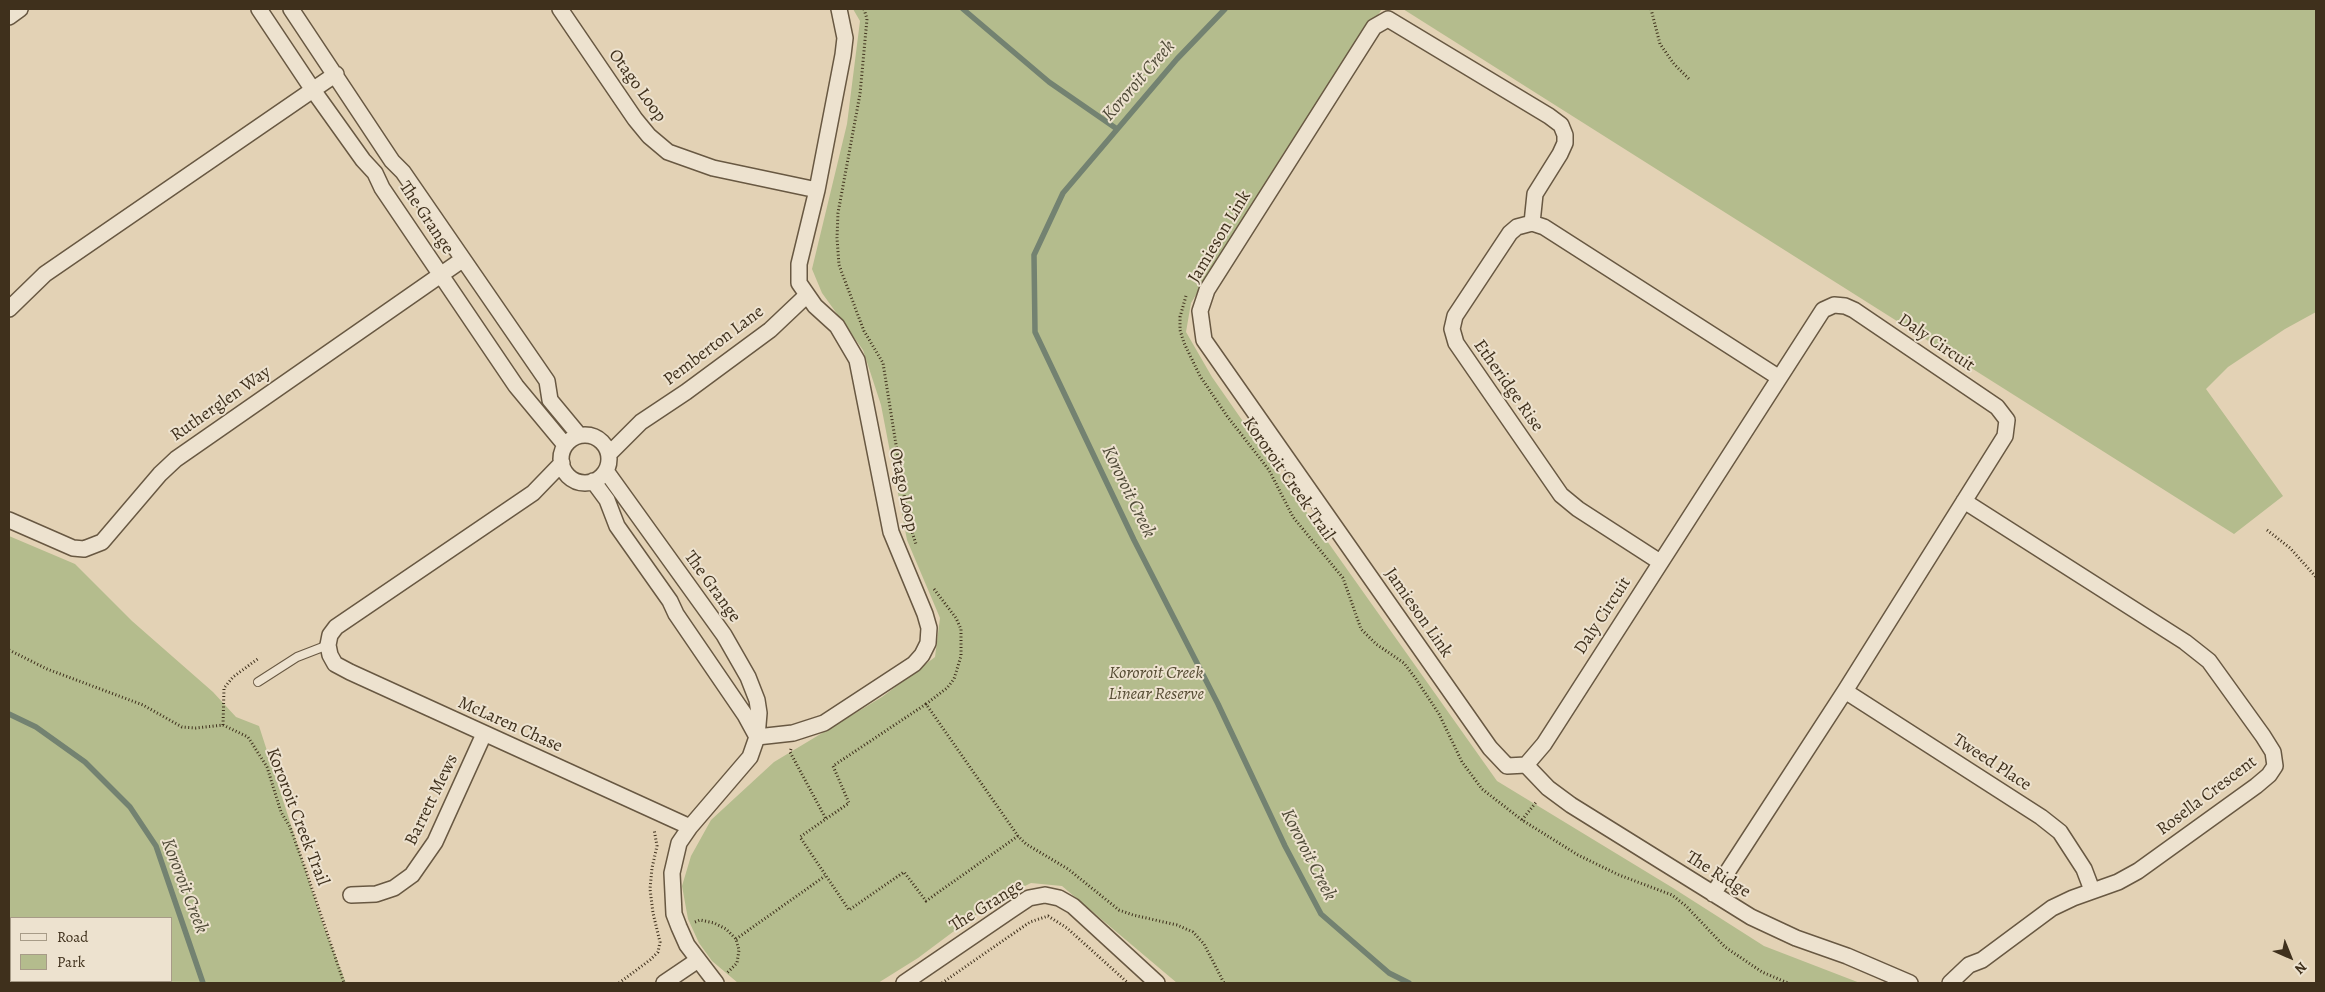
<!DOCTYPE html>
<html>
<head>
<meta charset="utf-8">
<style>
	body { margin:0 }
	#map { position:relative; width:2325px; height:992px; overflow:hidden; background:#e3d2b5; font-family:Alegreya,serif }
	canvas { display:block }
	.frame { position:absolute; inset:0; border:10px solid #3f301c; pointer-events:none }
	.legend { position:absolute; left:10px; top:917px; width:162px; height:65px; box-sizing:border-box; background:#ede2cf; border:1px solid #a79b87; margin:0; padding:6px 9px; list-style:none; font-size:15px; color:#3f301c }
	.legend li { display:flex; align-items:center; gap:10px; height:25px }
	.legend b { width:25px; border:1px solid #a79b87 }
	.north { position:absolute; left:2265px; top:932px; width:50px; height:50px; -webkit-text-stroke:4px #ede2cf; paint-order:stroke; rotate:136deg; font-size:14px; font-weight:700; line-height:20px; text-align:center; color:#3f301c }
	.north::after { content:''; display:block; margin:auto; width:18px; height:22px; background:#3f301c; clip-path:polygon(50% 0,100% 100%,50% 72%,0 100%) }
</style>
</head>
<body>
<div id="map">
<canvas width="2325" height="992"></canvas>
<div class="frame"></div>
<ul class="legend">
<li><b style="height:6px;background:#ede2cf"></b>Road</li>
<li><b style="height:14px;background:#b4bc8d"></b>Park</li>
</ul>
<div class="north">N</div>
</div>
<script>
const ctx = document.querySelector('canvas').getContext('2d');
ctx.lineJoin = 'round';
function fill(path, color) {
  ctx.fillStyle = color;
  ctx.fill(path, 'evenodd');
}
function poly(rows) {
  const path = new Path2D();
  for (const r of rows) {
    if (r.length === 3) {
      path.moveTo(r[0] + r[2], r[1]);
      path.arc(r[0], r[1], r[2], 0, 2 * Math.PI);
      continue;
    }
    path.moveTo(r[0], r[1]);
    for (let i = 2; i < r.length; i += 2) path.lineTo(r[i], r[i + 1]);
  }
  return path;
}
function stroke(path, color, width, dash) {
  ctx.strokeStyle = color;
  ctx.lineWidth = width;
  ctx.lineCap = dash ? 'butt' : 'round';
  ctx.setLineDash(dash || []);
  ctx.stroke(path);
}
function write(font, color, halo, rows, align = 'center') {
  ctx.font = font + ' Alegreya,serif';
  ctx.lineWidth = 4;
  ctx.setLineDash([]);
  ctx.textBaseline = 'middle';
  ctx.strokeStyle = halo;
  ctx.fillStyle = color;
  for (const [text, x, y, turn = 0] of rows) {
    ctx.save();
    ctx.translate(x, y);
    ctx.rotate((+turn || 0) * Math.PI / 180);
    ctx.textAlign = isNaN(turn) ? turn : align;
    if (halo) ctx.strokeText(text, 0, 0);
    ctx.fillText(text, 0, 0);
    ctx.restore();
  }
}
const green = poly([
	[853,9,1382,9,1285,151,1191,303,1186,332,1212,377,1281,476,1497,781,1673,888,1764,946,1860,983,1177,983,1062,886,1031,883,993,902,918,958,878,983,738,983,712,961,699,943,688,919,682,886,691,856,711,820,774,762,882,697,935,657,940,618,907,540,881,405,863,350,822,293,812,269,847,124,860,21],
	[1403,9,2316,9,2316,312,2285,329,2228,367,2206,389,2283,496,2234,534],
	[9,536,75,564,132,621,213,692,236,717,259,726,323,924,346,983,9,983],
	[11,918,171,918,171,981,11,981]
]);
const stream = poly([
	[963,9,1049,82,1117,129],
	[1225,9,1177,59,1063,193,1034,255,1035,332,1134,540,1218,704,1285,846,1321,914,1389,973,1409,983],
	[9,714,36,727,85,762,130,807,156,846,203,983]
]);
const path = poly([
	[864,9,867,19,860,94,838,213,837,238,839,265,864,331,883,363,908,520,916,544],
	[1651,9,1660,44,1674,64,1689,79],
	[1186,296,1180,317,1180,330,1184,343,1200,376,1227,416,1269,470,1293,517,1343,578,1361,629,1376,644,1404,663,1416,679,1439,714,1462,762,1482,789,1522,820,1578,855,1619,875,1672,895,1686,906,1725,947,1762,972,1788,983],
	[2267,530,2290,548,2316,577],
	[934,589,956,618,961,629,961,656,954,679,947,688,926,704,1018,836,1026,844,1068,869,1119,910,1133,915,1177,925,1193,932,1204,944,1224,983],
	[9,650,47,669,143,705,182,727,196,728,223,725,248,737,267,767,281,812,290,827,305,868,344,983],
	[926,704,833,766,849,803,800,837,849,910,904,872,926,901,1018,836],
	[223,725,224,688,233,677,259,658],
	[791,749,790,752,826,819],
	[1522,820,1537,801],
	[695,922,700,920,714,923,726,929,736,939,739,950,737,963,727,973],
	[736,939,825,876],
	[619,983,650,960,658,952,660,942,653,913,650,889,652,868,657,846,654,829],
	[942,983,1030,922,1048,916,1067,928,1128,983]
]);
const service = poly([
	[258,682,297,657,328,645]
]);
const minor = poly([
	[259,9,313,90,363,160,375,173,382,188,516,386,565,445],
	[291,9,392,161,403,172,547,381,550,400,579,435],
	[560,9,635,119,649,136,668,152,713,168,817,190],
	[9,17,20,9],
	[1532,223,1535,194,1560,154,1565,143,1565,135,1561,125,1549,116,1388,19,1374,27,1207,290,1200,311,1204,340,1490,748,1507,766,1526,765,1544,744,1823,310,1834,305,1845,306,1854,310,1997,407,2007,420,2005,436,1845,691,1713,894],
	[9,309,45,274,336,74],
	[585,459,24],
	[609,454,641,422,686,392,770,330,807,295],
	[562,463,533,493,336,627,330,635,328,645,330,655,335,664,350,672,690,827],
	[606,471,724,635,748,677,757,700,759,713,757,737,750,757,690,827,679,843,672,873,674,914,679,927,687,945,716,983],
	[593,481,607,500,617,526,670,601,676,614,745,715,757,737],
	[9,520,73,548,84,549,102,542,160,474,176,459,462,260],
	[1660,562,1578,509,1561,495,1456,343,1452,329,1455,316,1510,233,1517,227,1532,223,1544,227,1778,377],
	[1845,691,2041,817,2060,832,2084,869,2092,890],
	[757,737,793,733,824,723,914,664,922,655,928,643,929,628,925,614,891,532,857,360,837,326,815,306,799,283,799,264,817,190,843,55,845,38,839,9],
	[1526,765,1548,788,1571,805,1751,917,1796,938,1847,956,1910,983],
	[351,895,376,894,394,888,412,875,435,842,484,734],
	[664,983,698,960],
	[904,983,1011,910,1029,898,1045,895,1059,898,1073,906,1157,983],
	[1950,983,1969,965,1982,960,2052,908,2073,898,2118,882,2138,871,2256,786,2269,775,2275,766,2273,752,2263,736,2209,661,2185,642,1964,501]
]);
const streetNames = [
	["Otago Loop",637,86,54],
	["The Grange",426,218,56],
	["Jamieson Link",1220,237,-59],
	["Daly Circuit",1936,343,34],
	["Pemberton Lane",714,346,-37],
	["Etheridge Rise",1508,386,55],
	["Rutherglen Way",221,404,-35],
	["Kororoit Creek Trail",1288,479,55],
	["Otago Loop",903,490,78],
	["The Grange",712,587,54],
	["Jamieson Link",1418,613,55],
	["Daly Circuit",1603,616,-57],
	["McLaren Chase",510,725,24],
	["Tweed Place",1992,763,33],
	["Rosella Crescent",2207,796,-37],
	["Barrett Mews",432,800,-64],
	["Kororoit Creek Trail",297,817,69],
	["The Ridge",1718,875,32],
	["The Grange",987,906,-32]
];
const parkNames = [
	["Kororoit Creek",1156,674],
	["Linear Reserve",1156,695]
];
const waterNames = [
	["Kororoit Creek",1139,81,-49],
	["Kororoit Creek",1128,492,64],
	["Kororoit Creek",1308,855,63],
	["Kororoit Creek",184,886,69]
];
fill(green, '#b4bc8d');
stroke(stream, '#738271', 5.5);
stroke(service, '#685842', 10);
stroke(minor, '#685842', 18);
stroke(path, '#3f301c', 3, [1, 2.5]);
stroke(service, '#ede2cf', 8);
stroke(minor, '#ede2cf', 15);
write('18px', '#3f301c', '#ede2cf', streetNames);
write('italic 18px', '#564c33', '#ede2cf', parkNames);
write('italic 19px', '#504b38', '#ede2cf', waterNames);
</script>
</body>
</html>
